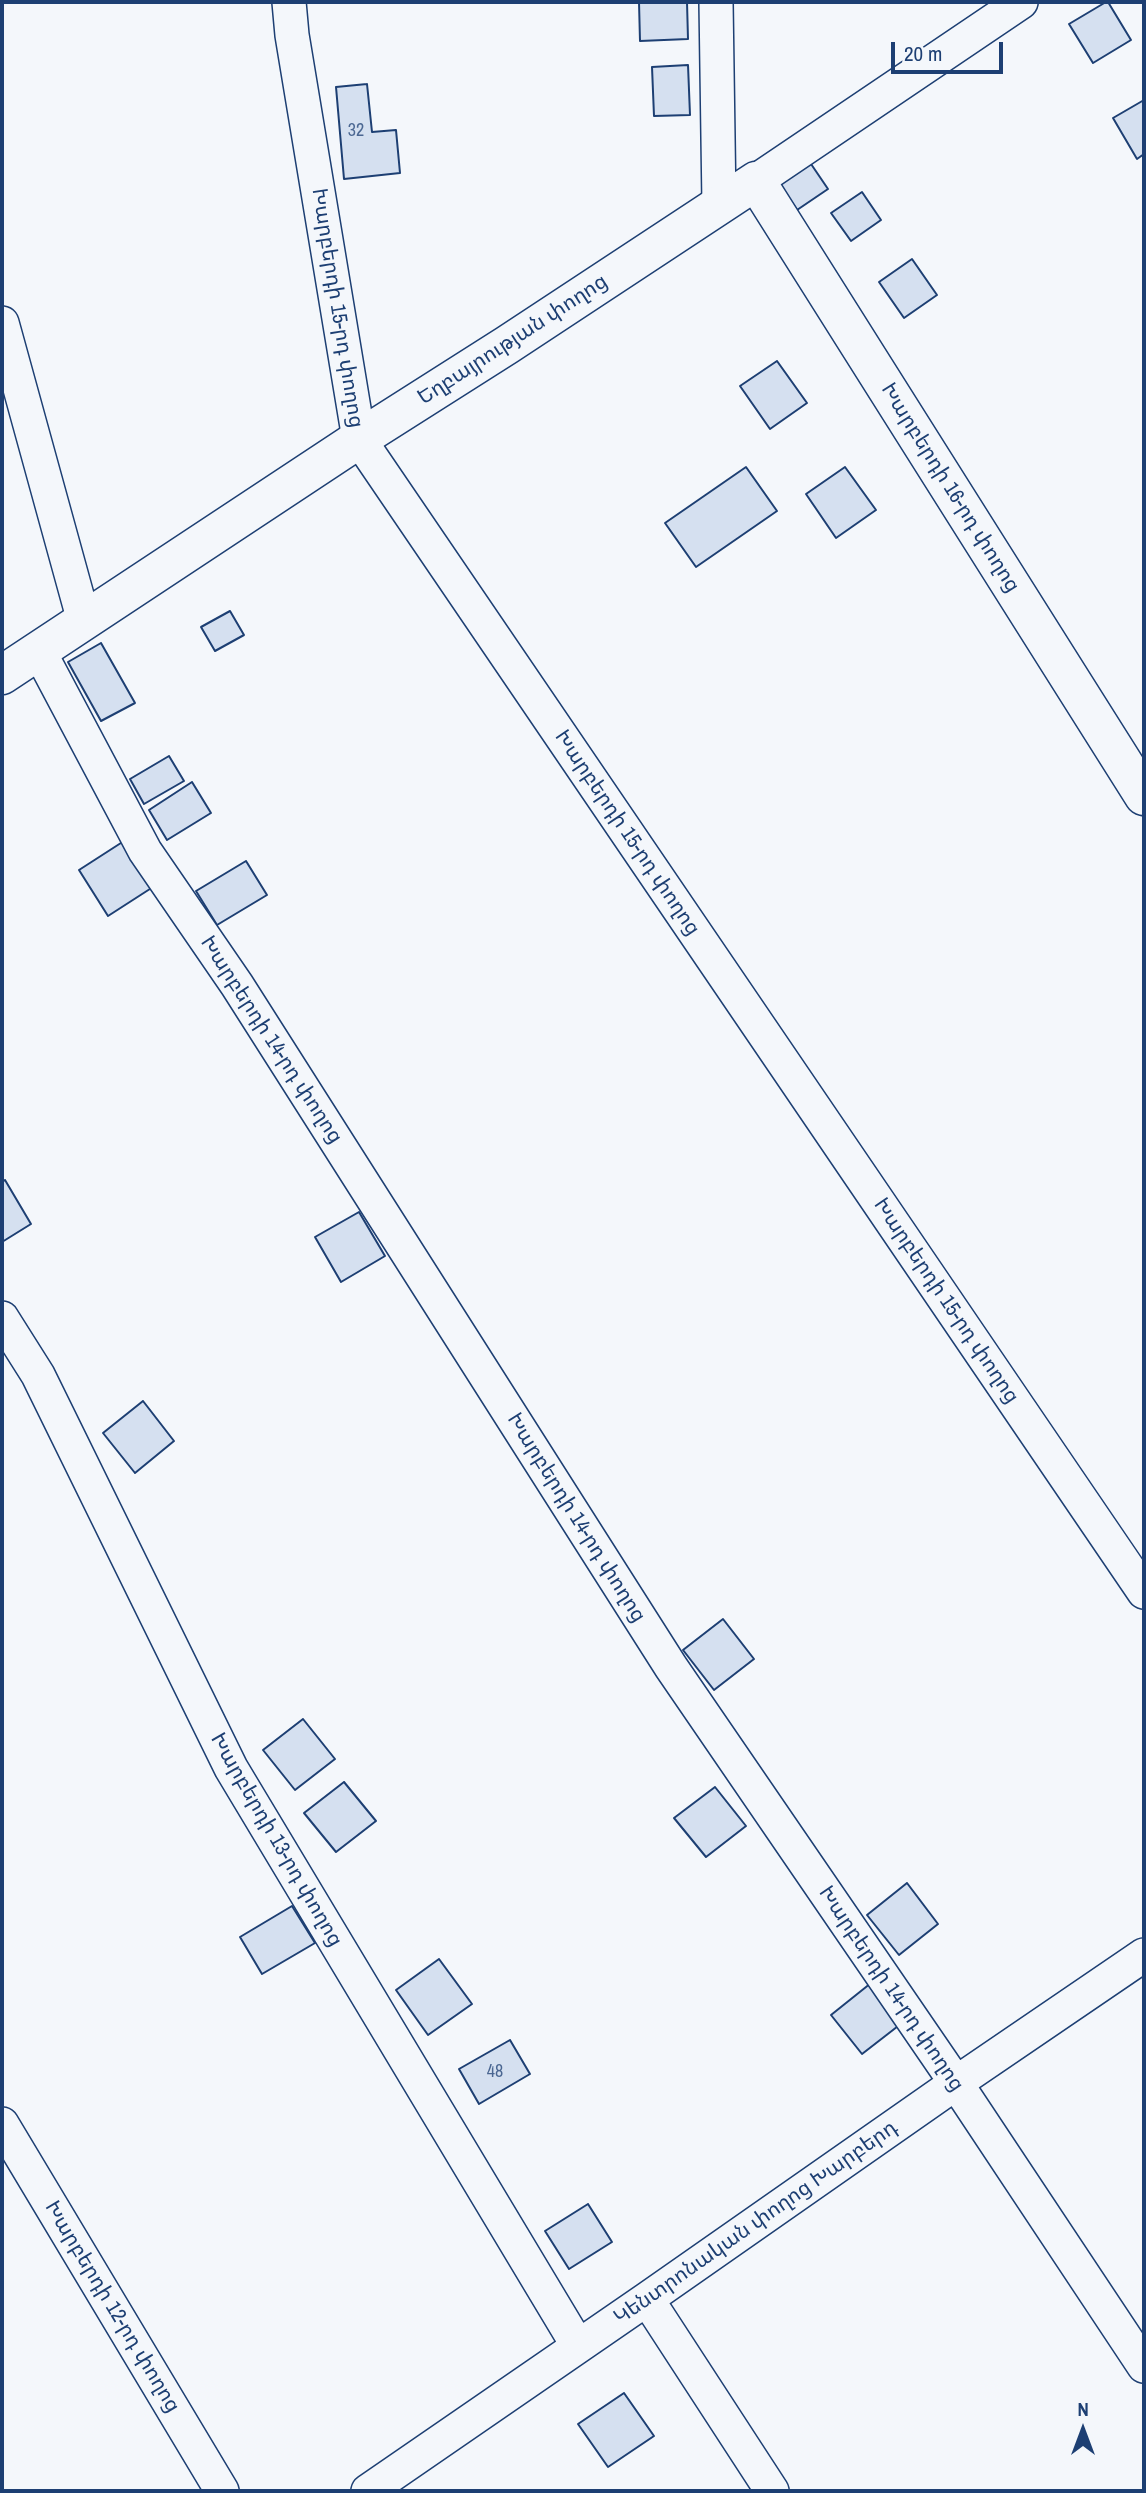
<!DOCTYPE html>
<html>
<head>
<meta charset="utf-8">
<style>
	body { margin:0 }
	#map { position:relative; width:1146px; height:2493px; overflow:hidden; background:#f4f7fb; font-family:"Archivo Narrow",sans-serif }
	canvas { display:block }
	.frame { position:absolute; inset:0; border:4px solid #1d3f73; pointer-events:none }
	.north { position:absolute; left:1048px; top:2395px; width:70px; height:70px; -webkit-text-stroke:5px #f4f7fb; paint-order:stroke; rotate:0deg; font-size:19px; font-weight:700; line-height:28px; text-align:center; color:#1d3f73 }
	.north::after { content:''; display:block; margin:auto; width:24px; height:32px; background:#1d3f73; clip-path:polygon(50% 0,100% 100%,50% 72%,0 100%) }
	.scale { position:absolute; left:891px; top:42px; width:112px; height:32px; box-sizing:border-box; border:4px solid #1d3f73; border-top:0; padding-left:9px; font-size:21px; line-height:24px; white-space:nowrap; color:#1d3f73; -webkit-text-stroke:5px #f4f7fb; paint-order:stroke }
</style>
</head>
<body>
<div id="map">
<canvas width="1146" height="2493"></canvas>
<div class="frame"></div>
<div class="north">N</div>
<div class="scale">20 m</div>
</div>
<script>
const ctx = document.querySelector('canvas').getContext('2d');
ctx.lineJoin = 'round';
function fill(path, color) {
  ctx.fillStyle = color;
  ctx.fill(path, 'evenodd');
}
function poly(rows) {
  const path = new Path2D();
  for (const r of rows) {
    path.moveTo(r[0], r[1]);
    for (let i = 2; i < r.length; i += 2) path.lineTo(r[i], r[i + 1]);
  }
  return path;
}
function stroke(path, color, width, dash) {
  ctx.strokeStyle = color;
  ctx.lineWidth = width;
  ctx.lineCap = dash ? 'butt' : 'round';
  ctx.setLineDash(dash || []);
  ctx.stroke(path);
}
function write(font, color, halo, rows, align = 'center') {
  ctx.font = font + ' "Archivo Narrow","Noto Sans Armenian",sans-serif';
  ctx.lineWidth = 5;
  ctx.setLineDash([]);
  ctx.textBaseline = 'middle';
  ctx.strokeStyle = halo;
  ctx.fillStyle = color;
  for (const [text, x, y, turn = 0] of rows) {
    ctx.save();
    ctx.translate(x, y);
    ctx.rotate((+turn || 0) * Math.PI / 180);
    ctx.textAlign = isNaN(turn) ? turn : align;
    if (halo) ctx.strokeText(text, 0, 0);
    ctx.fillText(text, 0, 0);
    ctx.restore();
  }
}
const building = poly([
	[639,2,687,2,688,39,640,41,639,2],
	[1106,2,1108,2,1131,40,1093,63,1069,24,1106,2],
	[688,65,690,115,654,116,652,67,688,65],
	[367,84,372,132,396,130,400,173,344,179,336,87,367,84],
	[1144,100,1144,154,1137,159,1113,118,1144,100],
	[809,161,828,189,797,210,778,182,809,161],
	[862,192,881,220,851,241,831,213,862,192],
	[912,259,937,295,904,318,879,282,912,259],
	[777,361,807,403,770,429,740,386,777,361],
	[746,467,777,511,696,567,665,523,746,467],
	[845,467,876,510,836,538,806,494,845,467],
	[230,611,244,635,215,651,201,627,230,611],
	[101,643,135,703,101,721,68,662,101,643],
	[169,756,184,781,144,804,130,779,169,756],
	[192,782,211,813,167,840,149,810,192,782],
	[124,841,153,887,108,916,79,870,124,841],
	[246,861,267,895,217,925,196,891,246,861],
	[5,1180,31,1224,2,1242,2,1182,5,1180],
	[359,1212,385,1256,341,1282,315,1237,359,1212],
	[143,1401,174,1441,135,1473,103,1433,143,1401],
	[723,1619,754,1659,714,1690,683,1650,723,1619],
	[303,1719,335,1759,295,1790,263,1750,303,1719],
	[344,1782,376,1821,336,1852,304,1813,344,1782],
	[715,1787,746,1826,706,1857,674,1818,715,1787],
	[907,1883,938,1924,899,1955,867,1915,907,1883],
	[292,1906,315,1943,262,1974,240,1937,292,1906],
	[439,1959,472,2004,428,2035,396,1990,439,1959],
	[871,1983,902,2023,862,2054,831,2015,871,1983],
	[510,2040,530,2074,479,2104,459,2069,510,2040],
	[588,2204,612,2242,569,2269,545,2231,588,2204],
	[624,2393,654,2436,608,2467,578,2424,624,2393]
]);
const minor = poly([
	[289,2,292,35,359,439,1144,1592],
	[716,2,719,205],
	[756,181,1021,2],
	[2,323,84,621],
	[39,651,145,851,237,985,671,1667,956,2083,1144,2366],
	[2,1318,38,1375,231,1768,578,2346],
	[2,2124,222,2491],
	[647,2299,772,2491],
	[368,2491,647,2299,956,2083,1144,1955]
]);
const tertiary = poly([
	[2,675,359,439,507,345,756,181,1144,796]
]);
const numberNames = [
	["32",356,131],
	["48",495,2072]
];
const streetNames = [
	["Խարբերդի 15-րդ փողոց",337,308,81],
	["Եղբայրության փողոց",513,340,-33],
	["Խարբերդի 16-րդ փողոց",950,488,58],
	["Խարբերդի 15-րդ փողոց",627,833,56],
	["Խարբերդի 14-րդ փողոց",271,1040,57],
	["Խարբերդի 15-րդ փողոց",946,1301,56],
	["Խարբերդի 14-րդ փողոց",576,1518,58],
	["Խարբերդի 13-րդ փողոց",276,1840,60],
	["Խարբերդի 14-րդ փողոց",891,1989,56],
	["Կենտրոնական փողոց Խարբերդ",756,2223,-35],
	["Խարբերդի 12-րդ փողոց",112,2307,59]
];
fill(building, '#d5e0f0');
stroke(building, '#1d3f73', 2);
stroke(minor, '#1d3f73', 36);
stroke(tertiary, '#1d3f73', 41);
stroke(minor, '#f4f7fb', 33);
stroke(tertiary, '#f4f7fb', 38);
write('18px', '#4b6792', null, numberNames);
write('21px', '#1d3f73', '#f4f7fb', streetNames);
</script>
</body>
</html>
